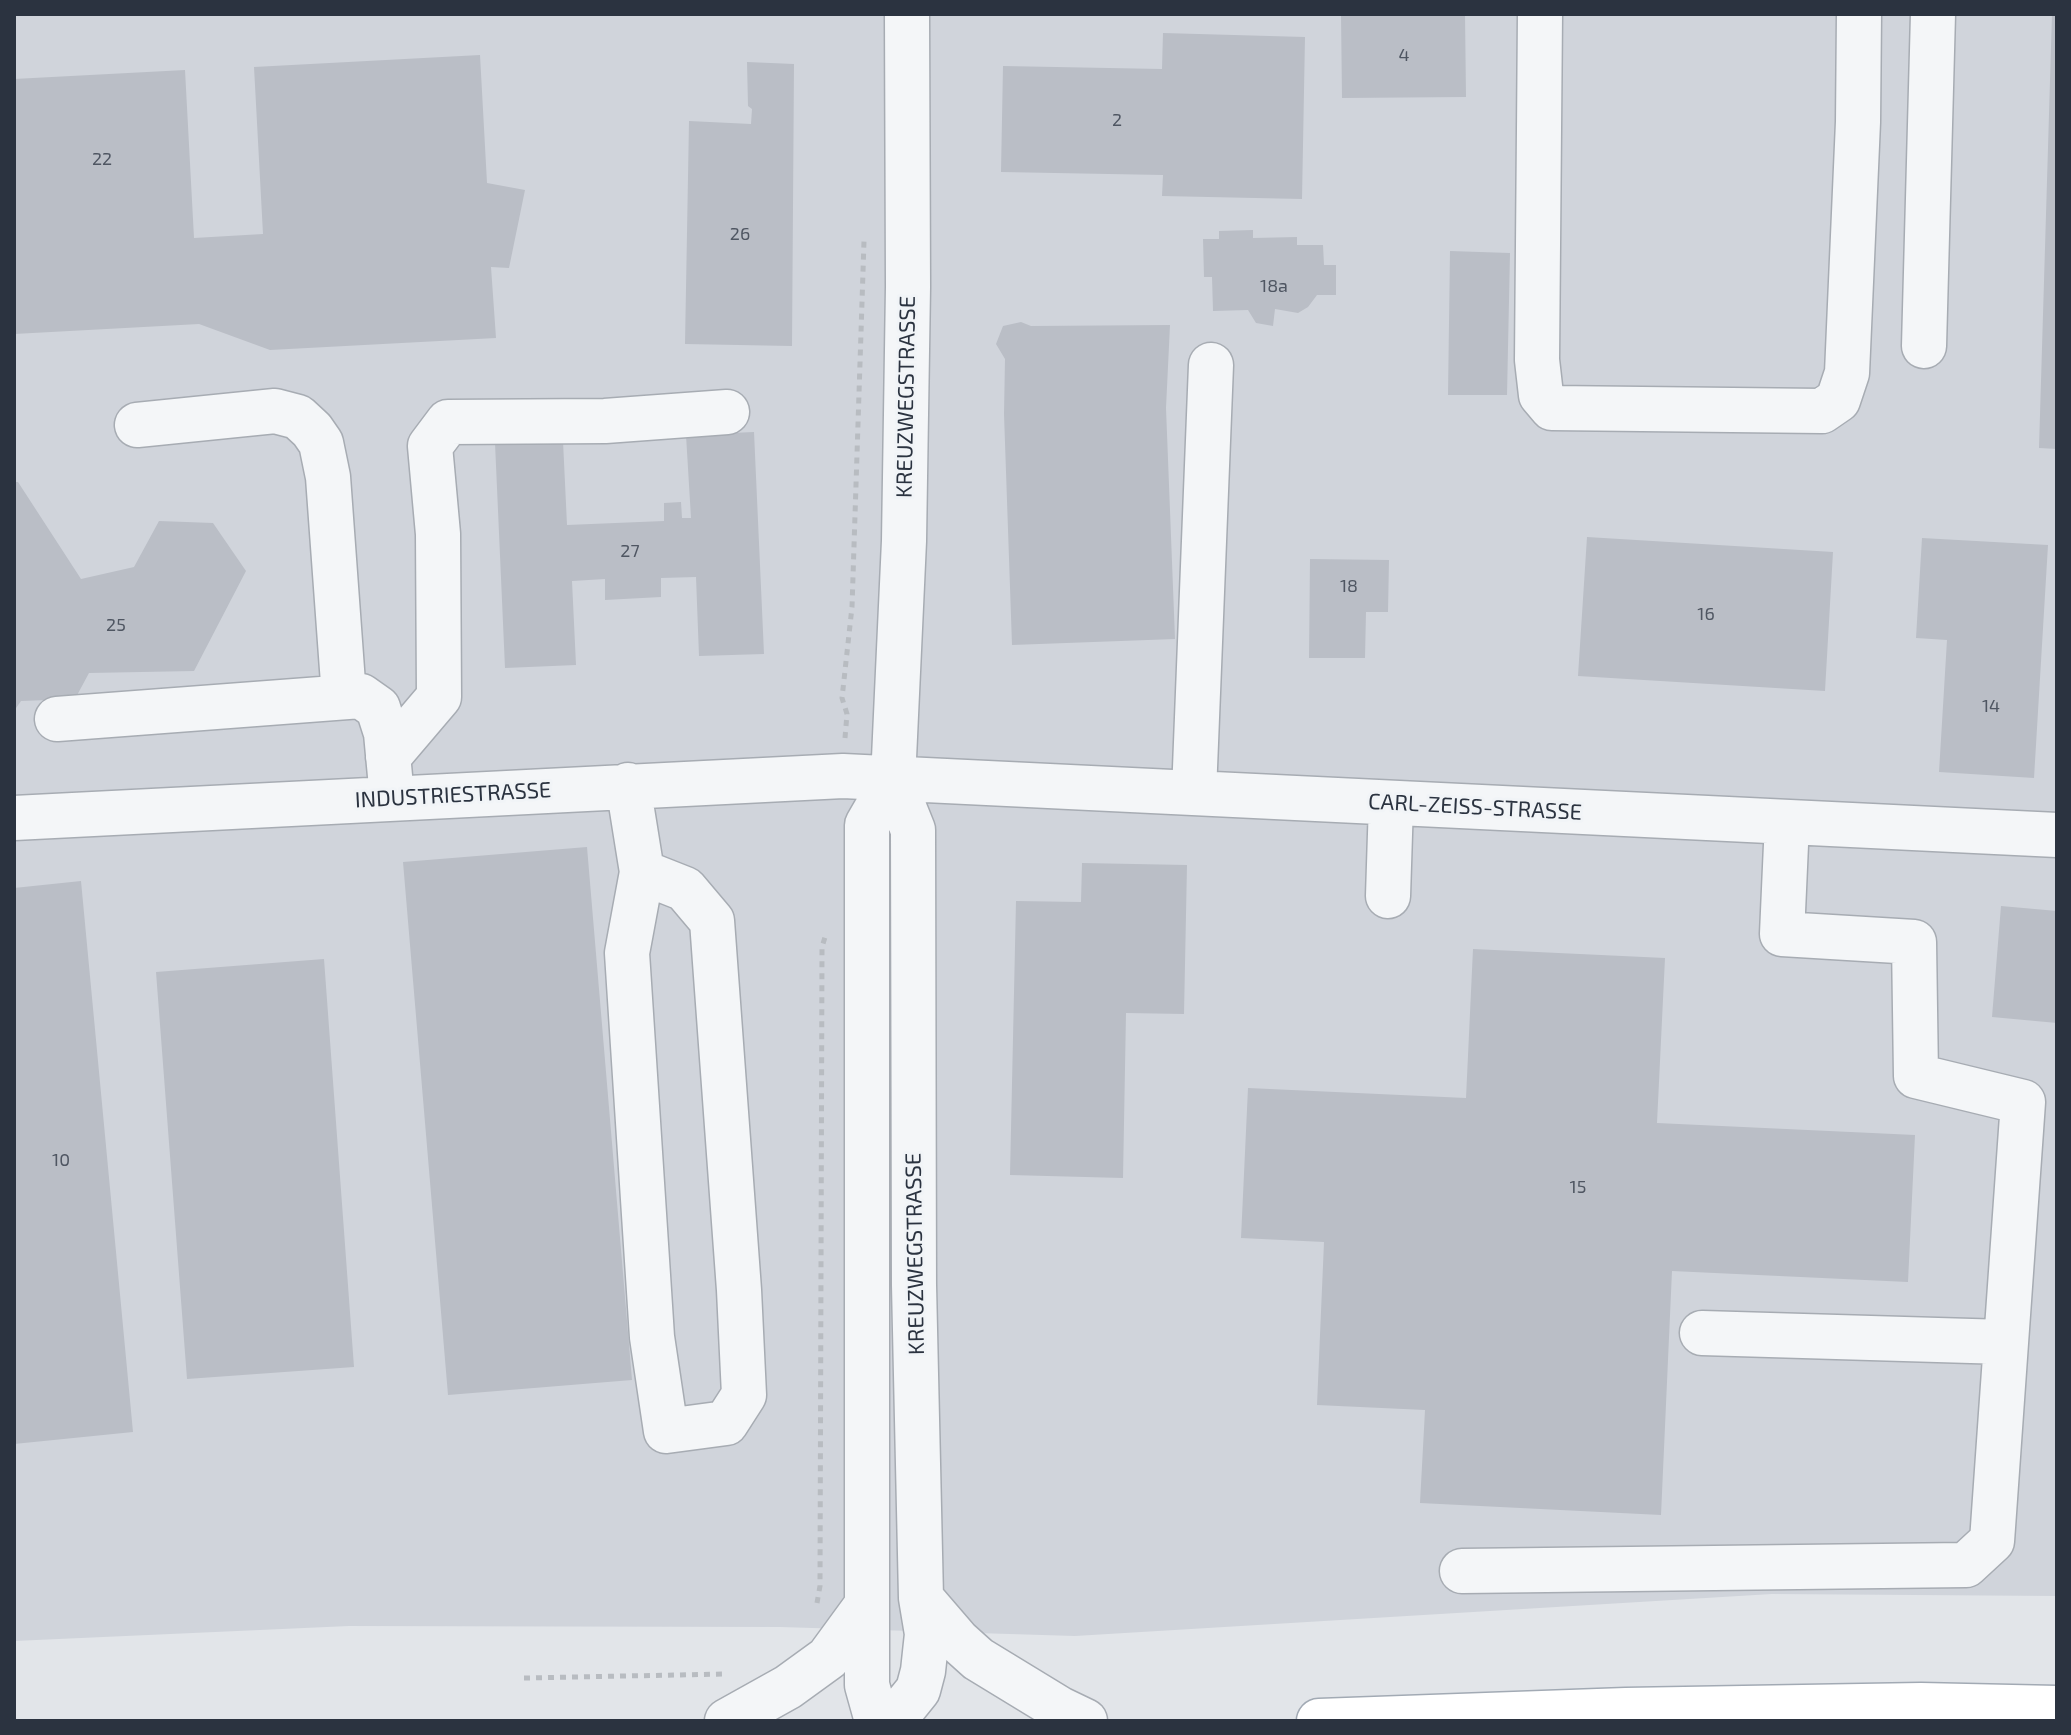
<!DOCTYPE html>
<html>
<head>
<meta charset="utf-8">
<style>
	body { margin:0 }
	#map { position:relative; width:2071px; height:1735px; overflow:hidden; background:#e2e5e9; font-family:"Exo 2",sans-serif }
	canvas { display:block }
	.frame { position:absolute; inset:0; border:16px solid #2b3340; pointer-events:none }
</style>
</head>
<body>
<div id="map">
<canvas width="2071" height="1735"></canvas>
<div class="frame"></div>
</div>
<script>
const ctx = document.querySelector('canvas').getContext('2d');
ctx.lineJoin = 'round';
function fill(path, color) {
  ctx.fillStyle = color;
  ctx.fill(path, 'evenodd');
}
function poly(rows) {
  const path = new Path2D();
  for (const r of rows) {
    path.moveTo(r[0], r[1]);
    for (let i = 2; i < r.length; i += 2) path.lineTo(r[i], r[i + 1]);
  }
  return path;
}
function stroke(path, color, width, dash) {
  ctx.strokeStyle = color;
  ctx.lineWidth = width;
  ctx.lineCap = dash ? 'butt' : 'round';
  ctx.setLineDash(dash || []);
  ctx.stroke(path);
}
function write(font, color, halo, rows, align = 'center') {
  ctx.font = font + ' "Exo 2",sans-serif';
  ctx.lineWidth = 6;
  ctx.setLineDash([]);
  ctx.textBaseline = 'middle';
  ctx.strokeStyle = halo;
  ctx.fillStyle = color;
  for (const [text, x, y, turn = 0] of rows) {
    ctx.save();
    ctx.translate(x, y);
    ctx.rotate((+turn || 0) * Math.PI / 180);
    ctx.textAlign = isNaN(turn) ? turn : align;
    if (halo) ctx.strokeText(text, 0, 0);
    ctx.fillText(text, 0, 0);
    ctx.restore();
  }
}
const built = poly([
	[14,14,2057,14,2057,1596,1772,1594,1075,1636,780,1627,349,1626,14,1641]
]);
const building = poly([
	[1341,14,1465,14,1466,97,1342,98],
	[2052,14,2057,14,2057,449,2039,448],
	[1163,33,1305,37,1302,199,1162,196,1163,175,1001,172,1003,66,1162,69],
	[480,55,487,183,525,190,509,268,491,267,496,338,270,350,199,324,14,334,14,79,185,70,194,238,263,234,254,67],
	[747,62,794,64,792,346,685,344,689,121,751,124,752,109,748,106],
	[1253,230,1253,238,1297,237,1297,245,1323,245,1324,265,1336,265,1336,295,1317,295,1308,307,1298,313,1275,309,1273,326,1256,323,1248,310,1213,311,1212,277,1204,277,1203,239,1219,239,1219,231],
	[1450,251,1510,253,1507,395,1448,395],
	[1021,322,1031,326,1170,325,1166,408,1175,639,1012,645,1004,414,1005,359,996,344,1003,326],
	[754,432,764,654,699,656,696,577,661,578,661,597,605,600,605,579,572,581,576,665,505,668,495,443,563,441,567,525,664,521,664,503,681,502,682,518,691,518,686,435],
	[14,482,18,482,81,579,134,567,159,521,213,523,246,571,194,671,89,673,75,699,21,701,14,711],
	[1587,537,1833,552,1825,691,1578,676],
	[1922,538,2048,545,2034,778,1939,772,1947,640,1916,638],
	[1310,559,1389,560,1388,612,1366,612,1365,658,1309,658],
	[587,847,632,1380,448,1395,403,862],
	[1082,863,1187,865,1184,1014,1126,1013,1123,1178,1010,1175,1016,901,1081,902],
	[81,881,133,1432,14,1444,14,888],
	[2001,906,2057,911,2057,1023,1992,1017],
	[1473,949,1665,958,1657,1123,1915,1135,1908,1282,1672,1271,1661,1515,1420,1503,1425,1410,1317,1405,1324,1242,1241,1238,1248,1088,1466,1098],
	[324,959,354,1367,187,1379,156,972]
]);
const path = poly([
	[845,738,847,714,842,698,852,607,864,241],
	[817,1603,820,1586,822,947,825,937],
	[524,1678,727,1674]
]);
const minor = poly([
	[1540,14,1537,360,1541,395,1552,408,1822,411,1838,400,1847,373,1858,122,1859,14],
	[1924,346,1933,14],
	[137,425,275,411,298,417,312,430,321,443,328,477,344,697],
	[57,719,361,696,378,708,386,733,390,776],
	[388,757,439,697,438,534,430,446,448,422,605,421,727,412],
	[628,785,642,872,685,889,712,921,739,1290,744,1395,726,1423,666,1431,652,1337,627,953,642,872],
	[1194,793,1211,365],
	[14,818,843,776,2057,835],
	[1388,896,1391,803],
	[1702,1333,2005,1342],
	[1462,1571,1966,1565,1992,1541,2023,1102,1916,1076,1914,942,1782,934,1787,822],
	[921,1598,958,1641,978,1659,1060,1709,1085,1721],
	[727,1721,788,1687,828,1658,866,1606],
	[877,1721,867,1685,867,825,893,780],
	[893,1721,918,1690,923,1671,927,1634,921,1598,914,1285,913,830,893,780,904,541,908,287,907,14]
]);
const major = poly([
	[1319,1721,1626,1710,1921,1705,2057,1708]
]);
const numberNames = [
	["4",1404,55],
	["2",1117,120],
	["22",102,159],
	["26",740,234],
	["18a",1274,286],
	["27",630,551],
	["18",1349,586],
	["16",1706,614],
	["25",116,625],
	["14",1991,706],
	["10",61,1160],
	["15",1578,1187]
];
const streetNames = [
	["KREUZWEGSTRASSE",906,397,-89],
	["INDUSTRIESTRASSE",453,795,-3],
	["CARL-ZEISS-STRASSE",1475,807,3],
	["KREUZWEGSTRASSE",915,1254,-91]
];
fill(built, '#d0d4db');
fill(building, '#babec6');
stroke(minor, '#a7acb3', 47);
stroke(major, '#a2aab4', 47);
stroke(path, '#b8bcc1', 5, [6, 6]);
stroke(minor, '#f4f6f8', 44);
stroke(major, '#fff', 44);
write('18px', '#4f5662', null, numberNames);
write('22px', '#2b3340', '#f1f4f7', streetNames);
</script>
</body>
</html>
